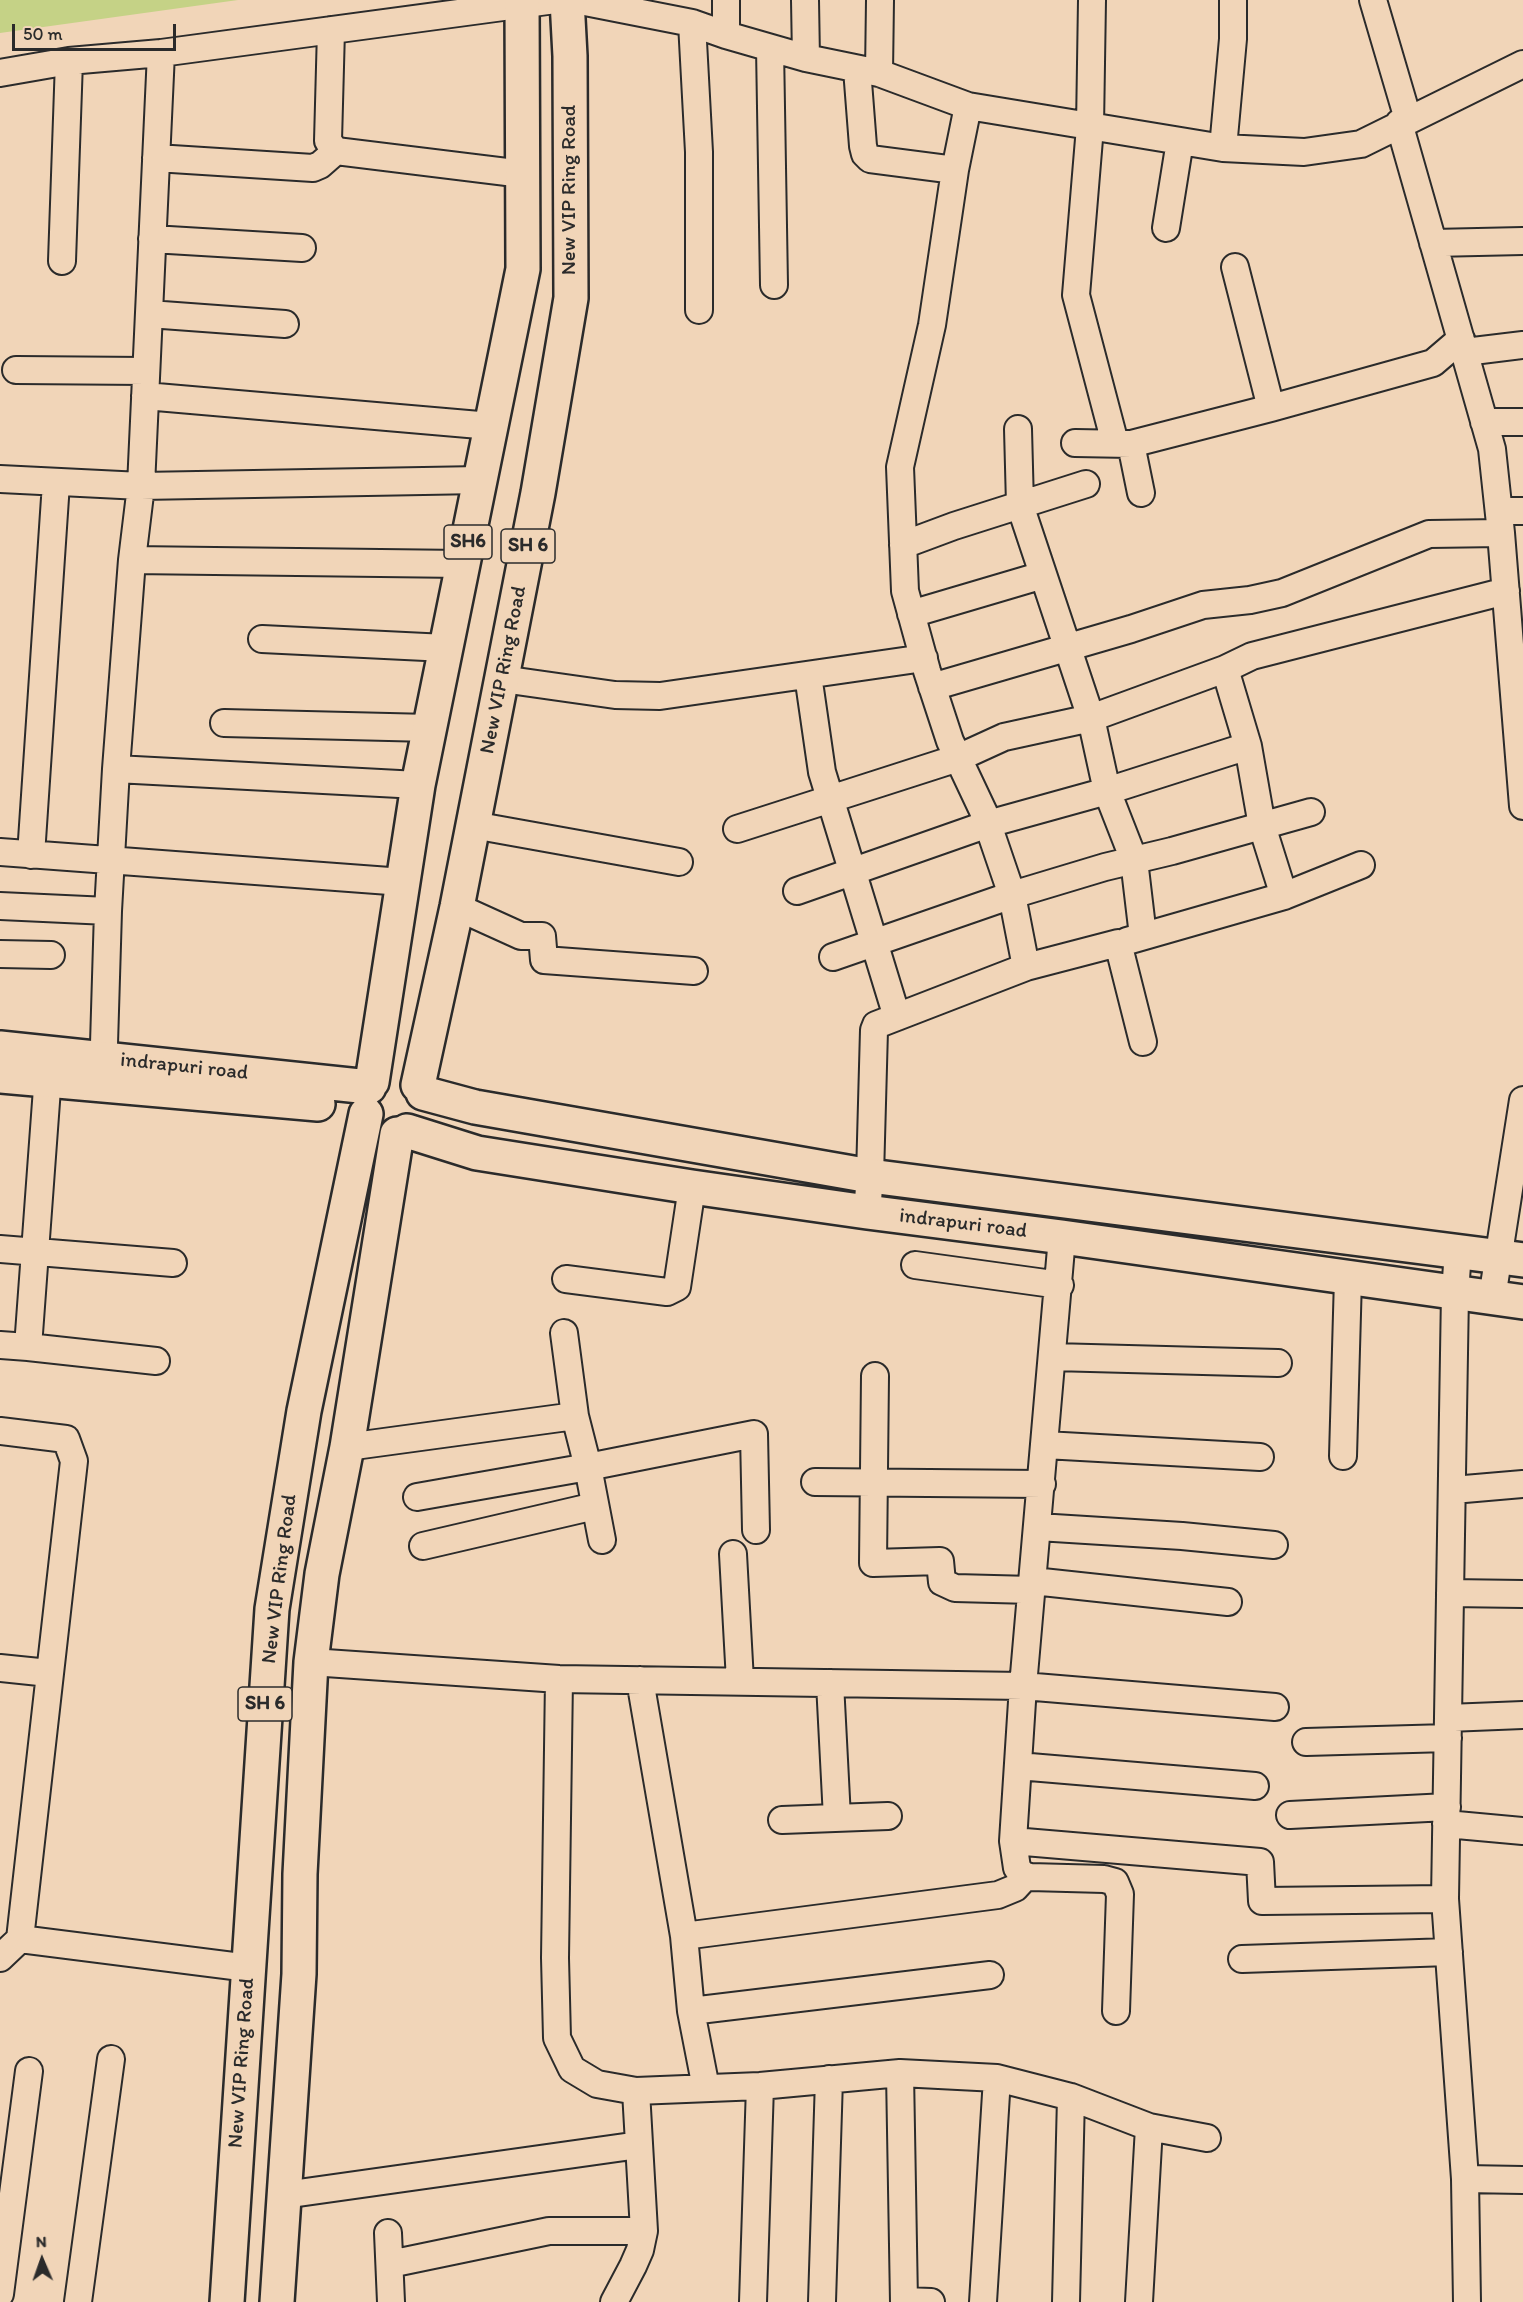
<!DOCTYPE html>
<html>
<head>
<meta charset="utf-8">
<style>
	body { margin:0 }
	#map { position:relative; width:1523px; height:2302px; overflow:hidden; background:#f1d5b8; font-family:Itim,sans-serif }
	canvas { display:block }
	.north { position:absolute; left:12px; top:2230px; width:60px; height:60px; -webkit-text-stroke:4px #f1d5b8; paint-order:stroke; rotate:358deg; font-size:16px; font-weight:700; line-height:24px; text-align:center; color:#2b2b2b }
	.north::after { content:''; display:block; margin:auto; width:21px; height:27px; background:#2b2b2b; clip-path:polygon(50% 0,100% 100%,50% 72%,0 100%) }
	.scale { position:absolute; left:12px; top:24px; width:164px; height:27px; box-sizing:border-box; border:3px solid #2b2b2b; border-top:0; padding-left:8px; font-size:18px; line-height:21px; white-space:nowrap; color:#2b2b2b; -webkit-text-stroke:4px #f1d5b8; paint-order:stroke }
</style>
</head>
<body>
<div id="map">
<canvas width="1523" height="2302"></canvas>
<div class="north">N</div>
<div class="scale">50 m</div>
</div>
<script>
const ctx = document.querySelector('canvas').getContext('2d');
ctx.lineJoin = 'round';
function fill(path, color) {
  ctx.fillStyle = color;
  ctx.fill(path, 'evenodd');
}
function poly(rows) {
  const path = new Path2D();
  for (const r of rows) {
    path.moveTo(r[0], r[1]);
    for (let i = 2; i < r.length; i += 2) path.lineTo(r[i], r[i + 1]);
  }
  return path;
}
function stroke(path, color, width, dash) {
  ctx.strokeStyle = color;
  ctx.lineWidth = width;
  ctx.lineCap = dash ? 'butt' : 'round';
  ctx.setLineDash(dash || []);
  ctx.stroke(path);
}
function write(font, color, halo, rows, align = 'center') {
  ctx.font = font + ' Itim,sans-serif';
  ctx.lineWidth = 5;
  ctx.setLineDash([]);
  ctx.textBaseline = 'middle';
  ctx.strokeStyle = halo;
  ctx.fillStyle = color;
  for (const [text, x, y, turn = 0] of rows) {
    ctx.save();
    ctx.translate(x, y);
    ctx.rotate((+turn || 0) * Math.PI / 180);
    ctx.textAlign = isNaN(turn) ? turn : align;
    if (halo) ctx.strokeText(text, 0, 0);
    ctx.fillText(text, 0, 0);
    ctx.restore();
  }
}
const green = poly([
	[0,0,238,0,0,33]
]);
const street = poly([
	[575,0,692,23,726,35,806,58,879,73,968,106,1223,148,1304,152,1361,144,1523,64],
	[726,0,726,35],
	[805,0,806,58],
	[1092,0,1090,127,1076,295,1115,443],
	[1373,0,1408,119],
	[692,23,699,152,699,310],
	[331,30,328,141,336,151,523,174],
	[770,48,774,285],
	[857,69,863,146,865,154,870,159,955,170],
	[0,73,69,61,161,53,555,0],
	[879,73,880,0],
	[968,106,955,170,932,325,900,467,905,591,927,671,950,741,984,813,1012,895,1026,967,1118,943,1143,1042],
	[1399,123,1492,449,1501,533,1523,806],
	[1223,148,1233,39,1233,0],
	[156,158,313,168,320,165,336,151],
	[1166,228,1180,141],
	[152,239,302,248],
	[1433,243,1523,241],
	[62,261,69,61],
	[1235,267,1271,408],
	[149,314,285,324],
	[1465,352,1523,345],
	[16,370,146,371],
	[145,396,491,426],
	[1484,422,1523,422],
	[1075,443,1131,444,1271,408,1433,363,1461,339],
	[1131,444,1141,493],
	[0,479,141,486,480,480],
	[1499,511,1523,511],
	[903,545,954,526,1086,484],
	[132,560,463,564],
	[911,614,1043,575],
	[262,639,446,648],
	[1225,669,1252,656,1506,591],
	[808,675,822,772,897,1017],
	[502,679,615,695,660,696,924,658],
	[932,687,1131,629,1203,605,1250,600,1282,593,1429,534,1501,533],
	[224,723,430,728],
	[1248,746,1107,791,1091,718,1225,669,1248,746,1262,826,1284,896],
	[116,769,418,785],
	[473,825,679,862],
	[737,829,958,758,1004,737,1091,718,1020,505,1018,429],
	[0,852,403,882],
	[31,855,56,483],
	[797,891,988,824,1107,791,1134,860,1143,936],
	[0,906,108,911],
	[457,907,521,936,542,936,544,960,694,971],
	[1127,941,1284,896,1361,865],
	[0,954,51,955],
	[833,957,1012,895,1105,867,1172,851,1311,812],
	[103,1077,108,911,116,769,132,560,141,486,161,53],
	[867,1212,870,1176,874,1030,876,1025,1026,967],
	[1062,1237,1023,1686,1013,1841,1017,1868,1023,1875,1030,1877,1104,1879,1115,1882,1120,1894,1116,2011],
	[0,1249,173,1263],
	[1458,1251,1455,1293,1445,1899,1465,2179,1467,2302],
	[915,1265,1060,1285],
	[566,1279,667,1292,677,1287,692,1187],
	[1492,1298,1523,1100],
	[564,1333,575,1416],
	[0,1345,28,1347,49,1061],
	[28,1347,156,1361],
	[1053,1357,1278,1363],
	[875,1376,873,1563,940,1561,942,1582,955,1588,1032,1590],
	[0,1431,66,1439,74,1461,20,1939,249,1968],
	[1045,1445,1260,1457],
	[347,1447,575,1416,588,1467,754,1434,756,1530],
	[1343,1456,1348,1278],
	[815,1482,1042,1484],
	[1453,1490,1523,1484],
	[417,1497,588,1467,602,1540],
	[1038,1527,1182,1536,1274,1545],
	[423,1546,595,1506],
	[733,1554,740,1681],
	[1033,1581,1228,1602],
	[1450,1593,1523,1594],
	[311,1662,559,1679,1023,1686,1275,1707],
	[0,1668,49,1673],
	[559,1679,555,1958,557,2038,572,2069,597,2084,636,2091,760,2086,900,2073,997,2078,1071,2097,1149,2127,1207,2138],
	[640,1680,684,1936,998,1895,1015,1888,1026,1876],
	[830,1683,837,1818],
	[1448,1718,1523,1715],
	[1306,1742,1448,1738],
	[1018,1766,1255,1786],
	[1290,1815,1447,1807],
	[782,1820,888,1816],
	[1446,1824,1523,1831],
	[1013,1841,1260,1862,1262,1901,1445,1899],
	[684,1936,691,2011,990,1975],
	[0,1958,20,1939],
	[1242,1959,1449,1952],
	[691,2011,706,2088],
	[900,2073,904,2302],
	[1465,2179,1523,2180],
	[284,2195,639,2145],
	[388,2233,391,2302],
	[390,2264,549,2231,644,2231],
	[0,2294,29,2071],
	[904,2301,931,2302],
	[78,2302,111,2059],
	[614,2302,633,2266,640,2250,644,2231,636,2091],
	[753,2302,760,2086],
	[822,2302,829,2079],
	[983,2302,997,2078],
	[1066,2302,1071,2097],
	[1139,2302,1149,2127]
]);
const primary = poly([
	[0,1048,369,1087],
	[0,1076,318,1104],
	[372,1082,418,785,523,269,522,0],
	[418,1085,457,907,538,493,571,298,570,56,567,0],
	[423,1093,475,1107,870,1176,1523,1260],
	[407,1131,477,1153,692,1187,867,1212,1062,1237,1523,1302],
	[227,2302,272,1609,304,1411,366,1114],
	[277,2302,299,1974,300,1874,311,1662,322,1574,347,1447,397,1134]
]);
const shields = [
	[468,542,48],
	[528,546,54],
	[265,1704,54]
];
const shieldNames = [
	["SH6",468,542],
	["SH 6",528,546],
	["SH 6",265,1704]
];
const streetNames = [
	["New VIP Ring Road",570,190,-90],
	["New VIP Ring Road",504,670,-79],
	["indrapuri road",184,1067,6],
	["indrapuri road",963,1224,7],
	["New VIP Ring Road",280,1579,-83],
	["New VIP Ring Road",242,2063,-86]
];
fill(green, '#c5d286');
stroke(street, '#2b2b2b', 30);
stroke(primary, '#2b2b2b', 38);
stroke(street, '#f1d5b8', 26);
stroke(primary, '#f1d5b8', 33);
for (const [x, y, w] of shields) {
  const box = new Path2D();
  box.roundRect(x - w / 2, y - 17, w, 34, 4.5);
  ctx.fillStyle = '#f1d5b8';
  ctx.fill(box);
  stroke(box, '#2b2b2b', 1.5);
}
write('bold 20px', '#2b2b2b', null, shieldNames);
write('21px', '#2b2b2b', '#f1d5b8', streetNames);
</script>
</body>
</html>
